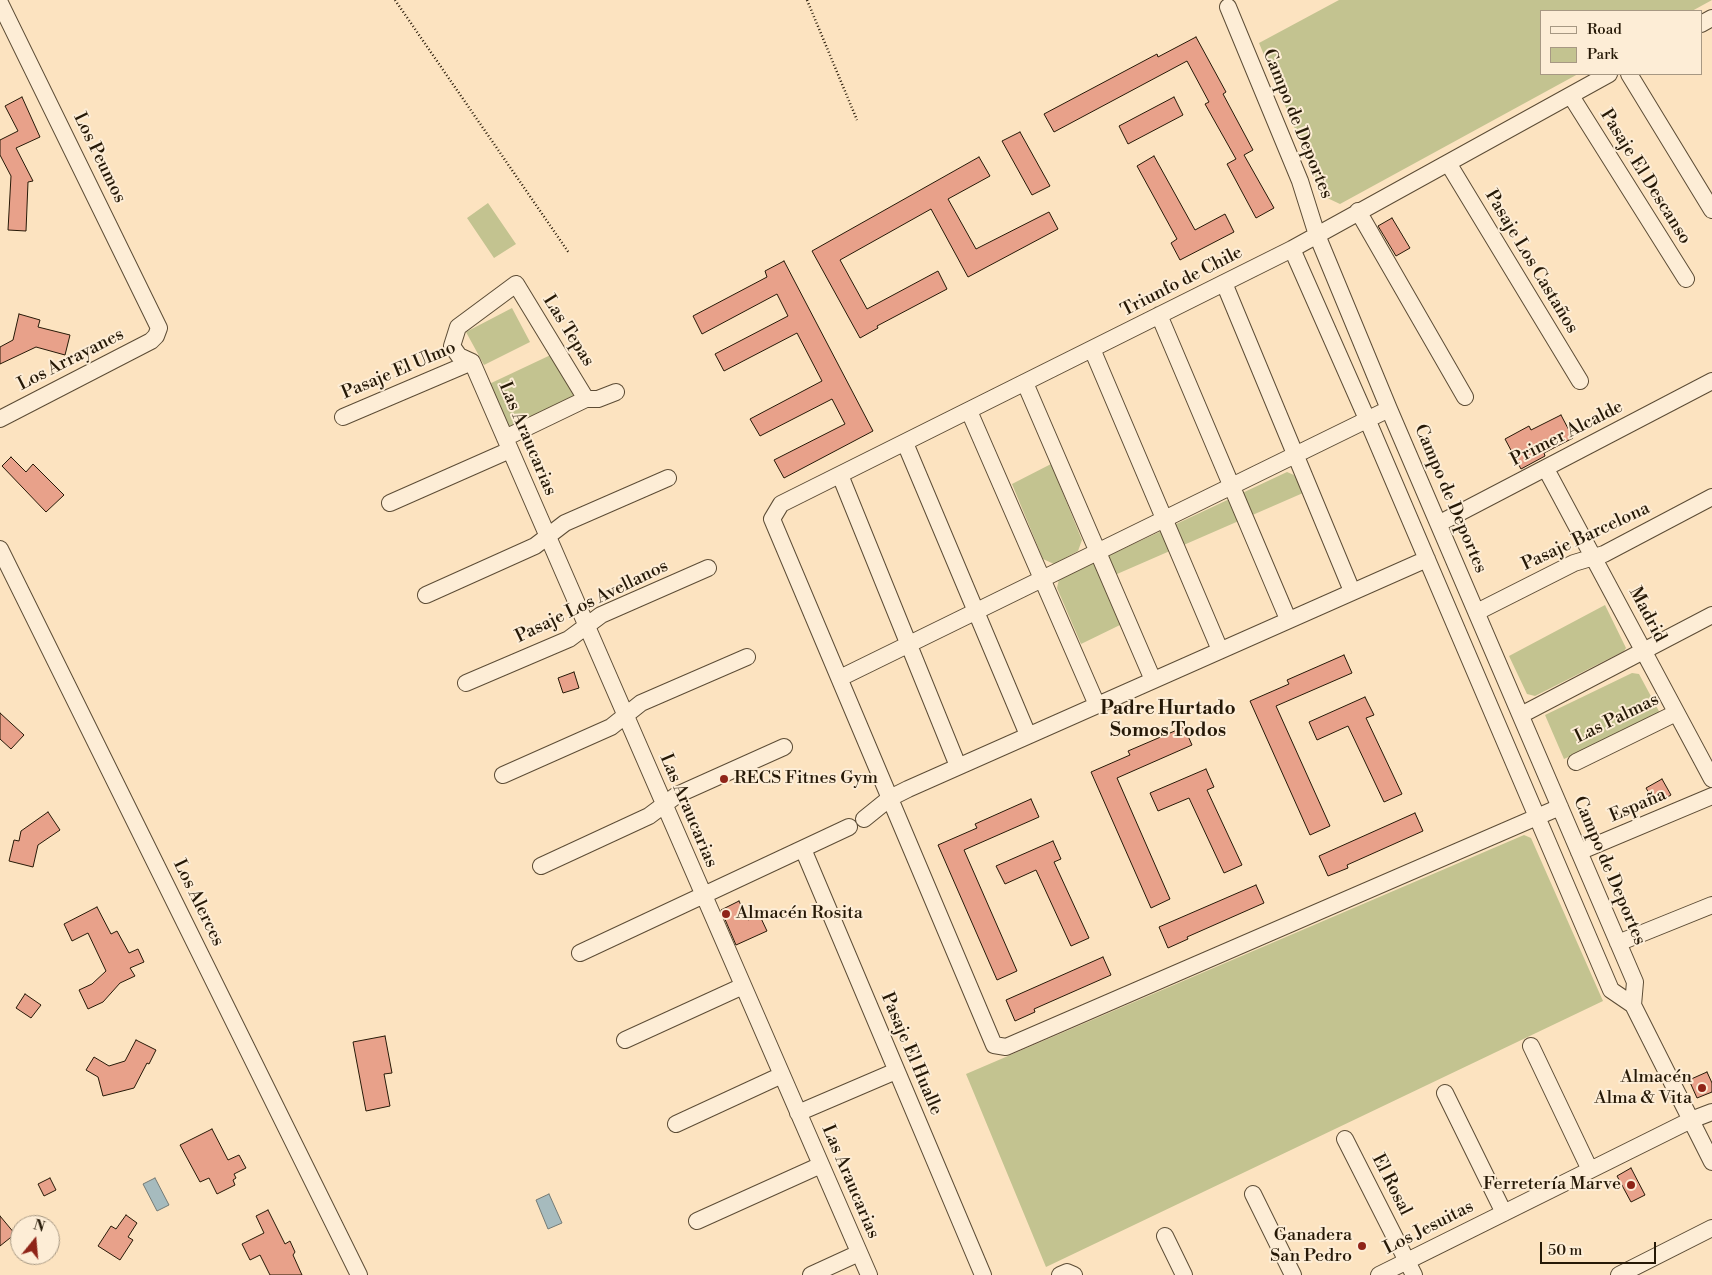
<!DOCTYPE html>
<html>
<head>
<meta charset="utf-8">
<style>
	body { margin:0 }
	#map { position:relative; width:1712px; height:1275px; overflow:hidden; background:#fce3c0; font-family:"Libre Bodoni",serif }
	canvas { display:block }
	.legend { position:absolute; left:1540px; top:10px; width:162px; height:65px; box-sizing:border-box; background:#fdedd6; border:1px solid #a79883; margin:0; padding:6px 9px; list-style:none; font-size:15px; color:#261907 }
	.legend li { display:flex; align-items:center; gap:10px; height:25px }
	.legend b { width:25px; border:1px solid #a79883 }
	.north { position:absolute; left:10px; top:1215px; width:50px; height:50px; box-sizing:border-box; background:#fdedd6; border:1px solid #a79883; border-radius:50%; rotate:17deg; font-size:14px; font-weight:700; line-height:20px; text-align:center; color:#261907 }
	.north::after { content:''; display:block; margin:auto; width:18px; height:22px; background:#8f2418; clip-path:polygon(50% 0,100% 100%,50% 72%,0 100%) }
	.scale { position:absolute; left:1540px; top:1242px; width:116px; height:22px; box-sizing:border-box; border:2px solid #261907; border-top:0; padding-left:6px; font-size:15px; line-height:18px; white-space:nowrap; color:#261907; -webkit-text-stroke:4px #fdedd6; paint-order:stroke }
</style>
</head>
<body>
<div id="map">
<canvas width="1712" height="1275"></canvas>
<ul class="legend">
<li><b style="height:6px;background:#fdedd6"></b>Road</li>
<li><b style="height:14px;background:#c3c390"></b>Park</li>
</ul>
<div class="north">N</div>
<div class="scale">50 m</div>
</div>
<script>
const ctx = document.querySelector('canvas').getContext('2d');
ctx.lineJoin = 'round';
function fill(path, color) {
  ctx.fillStyle = color;
  ctx.fill(path, 'evenodd');
}
function poly(rows) {
  const path = new Path2D();
  for (const r of rows) {
    path.moveTo(r[0], r[1]);
    for (let i = 2; i < r.length; i += 2) path.lineTo(r[i], r[i + 1]);
  }
  return path;
}
function stroke(path, color, width, dash) {
  ctx.strokeStyle = color;
  ctx.lineWidth = width;
  ctx.lineCap = dash ? 'butt' : 'round';
  ctx.setLineDash(dash || []);
  ctx.stroke(path);
}
function write(font, color, halo, rows, align = 'center') {
  ctx.font = font + ' "Libre Bodoni",serif';
  ctx.lineWidth = 4;
  ctx.setLineDash([]);
  ctx.textBaseline = 'middle';
  ctx.strokeStyle = halo;
  ctx.fillStyle = color;
  for (const [text, x, y, turn = 0] of rows) {
    ctx.save();
    ctx.translate(x, y);
    ctx.rotate((+turn || 0) * Math.PI / 180);
    ctx.textAlign = isNaN(turn) ? turn : align;
    if (halo) ctx.strokeText(text, 0, 0);
    ctx.fillText(text, 0, 0);
    ctx.restore();
  }
}
const green = poly([
	[1339,0,1712,0,1692,11,1541,11,1541,74,1578,74,1340,204,1323,196,1259,43],
	[488,203,516,244,494,258,467,218],
	[512,308,530,342,484,365,466,332],
	[557,352,577,396,508,429,487,385],
	[1051,464,1082,540,1078,551,1054,564,1043,559,1012,484],
	[1287,472,1294,475,1303,493,1101,581,1120,625,1081,644,1057,588,1059,579],
	[1605,605,1626,648,1624,651,1535,696,1527,694,1509,656],
	[1632,673,1639,674,1661,715,1564,759,1545,715],
	[1524,835,1531,838,1603,1001,1046,1267,966,1074]
]);
const water = poly([
	[155,1178,169,1205,157,1211,143,1184,155,1178],
	[549,1194,562,1223,548,1229,536,1200,549,1194]
]);
const building = poly([
	[1196,37,1226,92,1223,94,1253,150,1244,155,1274,208,1256,218,1227,164,1236,159,1205,104,1209,102,1187,61,1054,132,1044,114,1157,54,1158,57,1196,37],
	[22,97,40,137,16,148,33,181,28,182,26,231,8,230,11,176,0,155,0,140,18,131,5,106,22,97],
	[1174,97,1183,115,1128,144,1119,126,1174,97],
	[1020,132,1050,186,1032,195,1002,141,1020,132],
	[1154,156,1195,230,1225,214,1234,232,1180,260,1171,243,1177,239,1137,166,1154,156],
	[979,157,990,176,948,199,976,249,1049,212,1058,229,968,277,931,209,840,260,867,309,938,271,947,289,877,326,878,328,860,338,812,251,979,157],
	[1392,218,1410,248,1396,256,1378,226,1392,218],
	[784,261,873,431,784,478,774,460,845,424,832,399,760,436,750,419,822,381,797,333,724,371,715,354,788,316,777,294,702,334,693,316,767,277,765,271,784,261],
	[19,314,40,320,38,327,70,335,65,355,36,347,0,364,0,347,13,340,19,314],
	[1561,415,1573,438,1544,453,1545,456,1521,469,1505,439,1529,426,1531,430,1561,415],
	[11,457,26,472,33,464,64,495,46,512,2,466,11,457],
	[1344,655,1352,673,1276,706,1330,826,1310,835,1250,701,1289,684,1287,680,1344,655],
	[574,672,579,688,563,693,558,678,574,672],
	[1365,697,1374,715,1366,718,1402,794,1384,802,1348,726,1317,740,1309,722,1365,697],
	[0,713,24,735,11,749,0,739,0,713],
	[1184,727,1192,745,1117,778,1170,899,1151,908,1091,772,1130,755,1128,751,1184,727],
	[1206,769,1214,787,1207,790,1242,865,1224,873,1189,798,1158,811,1150,793,1206,769],
	[1662,779,1671,795,1655,804,1646,788,1662,779],
	[1031,799,1039,817,964,850,1017,971,997,980,938,845,977,828,975,824,1031,799],
	[48,812,60,830,38,845,33,867,9,861,14,840,19,841,21,831,48,812],
	[1415,813,1423,831,1347,865,1348,868,1328,876,1319,856,1415,813],
	[1053,841,1061,859,1054,862,1089,938,1071,946,1036,870,1005,884,996,866,1053,841],
	[1256,885,1264,903,1187,937,1188,939,1168,948,1159,927,1256,885],
	[739,901,748,920,759,914,767,931,736,945,721,910,739,901],
	[97,907,111,934,117,931,129,953,138,949,144,962,130,968,135,976,120,983,103,1002,88,1009,79,990,92,984,106,971,88,933,72,941,64,924,97,907],
	[1103,957,1111,975,1034,1009,1035,1012,1015,1021,1006,1000,1103,957],
	[25,994,41,1005,31,1018,16,1008,25,994],
	[385,1036,392,1073,384,1074,390,1106,366,1111,353,1042,385,1036],
	[136,1040,156,1050,149,1064,147,1063,134,1088,103,1096,98,1077,86,1070,94,1057,109,1066,125,1061,136,1040],
	[1707,1072,1712,1083,1712,1092,1697,1098,1689,1080,1707,1072],
	[212,1129,228,1160,239,1155,246,1168,234,1174,236,1178,233,1180,235,1185,217,1194,209,1178,200,1182,180,1145,212,1129],
	[1631,1168,1645,1195,1631,1202,1617,1176,1631,1168],
	[50,1178,56,1190,44,1196,38,1184,50,1178],
	[268,1210,285,1244,290,1241,295,1252,293,1255,302,1275,270,1275,260,1255,250,1260,242,1244,264,1233,256,1216,268,1210],
	[126,1215,137,1223,128,1237,133,1240,120,1260,98,1246,111,1226,116,1229,126,1215],
	[0,1216,15,1234,0,1246,0,1216]
]);
const path = poly([
	[395,0,569,253],
	[807,0,857,120]
]);
const minor = poly([
	[0,3,159,328,156,336,151,341,0,419],
	[1228,7,1300,181,1317,235,1389,409,1635,982,1633,1005],
	[1701,24,1712,18],
	[1629,74,1712,210],
	[1571,96,1686,279],
	[1448,163,1580,381],
	[1358,211,1465,397],
	[1292,249,1367,419,1611,990,1633,1005,1712,1162],
	[1224,283,1352,591],
	[1159,315,1288,619],
	[1092,349,1220,650],
	[472,362,869,1275],
	[472,362,459,356,452,346,458,327,516,284,586,399],
	[1025,383,1153,680],
	[969,411,1097,705],
	[343,417,472,362],
	[505,438,586,399,598,399,616,392],
	[905,443,1028,735],
	[1546,469,1712,779],
	[840,475,958,766],
	[390,503,510,450],
	[1440,523,1712,381],
	[0,549,359,1275],
	[426,595,535,546,565,523,668,478],
	[1477,612,1574,563,1604,554,1712,497],
	[840,678,1389,409],
	[466,683,569,639,601,615,708,568],
	[1521,715,1712,615],
	[1576,762,1676,713],
	[503,775,611,727,641,703,747,657],
	[1560,807,1006,1047,994,1045,772,519,781,504,1292,249,1609,74],
	[864,819,890,798,908,789,1427,559],
	[803,849,983,1275],
	[1579,852,1712,796],
	[541,866,649,816,677,795,784,747],
	[1618,943,1712,905],
	[580,953,849,827],
	[625,1040,743,986],
	[1531,1046,1590,1170],
	[1445,1093,1504,1213],
	[798,1113,896,1071],
	[676,1124,782,1075],
	[1345,1139,1414,1275],
	[1253,1194,1293,1275],
	[697,1221,821,1165],
	[1165,1236,1184,1275],
	[811,1275,859,1253],
	[1060,1275,1067,1272,1074,1275],
	[1379,1275,1691,1120,1712,1112],
	[1619,1275,1712,1228]
]);
const markers = [
	[724,779,5,"#8f2418"],
	[726,914,5,"#8f2418"],
	[1702,1088,5,"#8f2418"],
	[1631,1185,5,"#8f2418"],
	[1362,1246,5,"#8f2418"]
];
const streetNames = [
	["Campo de Deportes",1297,124,68],
	["Los Peumos",99,158,64],
	["Pasaje El Descanso",1645,177,58],
	["Pasaje Los Castaños",1531,262,59],
	["Triunfo de Chile",1182,282,-27],
	["Las Tepas",568,331,58],
	["Los Arrayanes",71,360,-27],
	["Pasaje El Ulmo",399,371,-23],
	["Primer Alcalde",1567,434,-27],
	["Las Araucarias",527,439,67],
	["Campo de Deportes",1450,499,67],
	["Pasaje Barcelona",1586,537,-25],
	["Pasaje Los Avellanos",592,602,-26],
	["Madrid",1647,615,62],
	["Las Palmas",1617,719,-26],
	["España",1638,806,-23],
	["Las Araucarias",688,811,67],
	["Campo de Deportes",1609,871,67],
	["Los Alerces",198,903,64],
	["Pasaje El Hualle",911,1054,67],
	["Las Araucarias",850,1182,67],
	["El Rosal",1391,1185,63],
	["Los Jesuitas",1429,1228,-27]
];
const poiNames = [
	["RECS Fitnes Gym",734,779,"left"],
	["Almacén Rosita",736,914,"left"],
	["Almacén",1692,1078],
	["Alma & Vita",1692,1099],
	["Ferretería Marve",1621,1185],
	["Ganadera",1352,1236],
	["San Pedro",1352,1257]
];
const neighbourhoodNames = [
	["Padre Hurtado",1168,709],
	["Somos Todos",1168,731]
];
fill(green, '#c3c390');
fill(water, '#a6bbbe');
stroke(water, '#737a75', 1);
fill(building, '#e8a18a');
stroke(building, '#261907', 1);
stroke(minor, '#5c4c35', 18);
stroke(path, '#261907', 2.5, [1, 2.5]);
stroke(minor, '#fdedd6', 16);
for (const [x, y, r, color] of markers) {
  const dot = new Path2D();
  dot.arc(x, y, r, 0, 2 * Math.PI);
  ctx.fillStyle = color;
  ctx.fill(dot);
  stroke(dot, '#fdedd6', 2);
}
write('18px', '#261907', '#fdedd6', streetNames);
write('18px', '#261907', '#fdedd6', poiNames, 'right');
write('bold 19px', '#261907', '#fdedd6', neighbourhoodNames);
</script>
</body>
</html>
